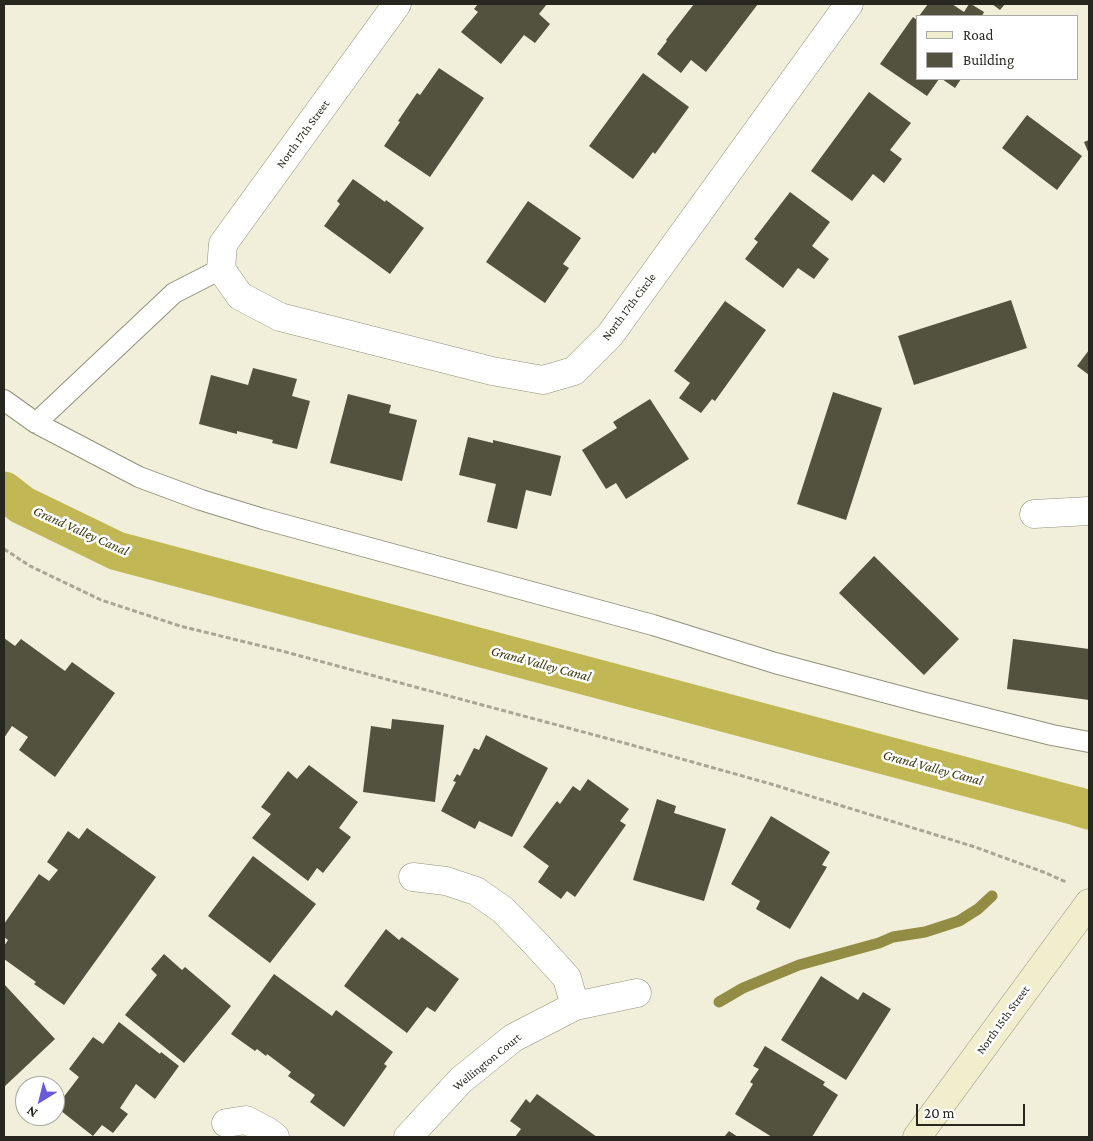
<!DOCTYPE html>
<html>
<head>
<meta charset="utf-8">
<style>
	body { margin:0 }
	#map { position:relative; width:1093px; height:1141px; overflow:hidden; background:#f1efd9; font-family:"Crimson Pro",serif }
	canvas { display:block }
	.frame { position:absolute; inset:0; border:5px solid #27271f; pointer-events:none }
	.legend { position:absolute; left:916px; top:15px; width:162px; height:65px; box-sizing:border-box; background:#fff; border:1px solid #a9a9a5; margin:0; padding:6px 9px; list-style:none; font-size:15px; color:#27271f }
	.legend li { display:flex; align-items:center; gap:10px; height:25px }
	.legend b { width:25px; border:1px solid #a9a9a5 }
	.north { position:absolute; left:15px; top:1076px; width:50px; height:50px; box-sizing:border-box; background:#fff; border:1px solid #a9a9a5; border-radius:50%; rotate:216deg; font-size:14px; font-weight:700; line-height:20px; text-align:center; color:#27271f }
	.north::after { content:''; display:block; margin:auto; width:18px; height:22px; background:#695bd5; clip-path:polygon(50% 0,100% 100%,50% 72%,0 100%) }
	.scale { position:absolute; left:916px; top:1104px; width:109px; height:22px; box-sizing:border-box; border:2px solid #27271f; border-top:0; padding-left:6px; font-size:15px; line-height:18px; white-space:nowrap; color:#27271f; -webkit-text-stroke:4px #fff; paint-order:stroke }
</style>
</head>
<body>
<div id="map">
<canvas width="1093" height="1141"></canvas>
<div class="frame"></div>
<ul class="legend">
<li><b style="height:6px;background:#f1eece"></b>Road</li>
<li><b style="height:14px;background:#53523f"></b>Building</li>
</ul>
<div class="north">N</div>
<div class="scale">20 m</div>
</div>
<script>
const ctx = document.querySelector('canvas').getContext('2d');
ctx.lineJoin = 'round';
function poly(rows) {
  const path = new Path2D();
  for (const r of rows) {
    path.moveTo(r[0], r[1]);
    for (let i = 2; i < r.length; i += 2) path.lineTo(r[i], r[i + 1]);
  }
  return path;
}
function stroke(path, color, width, dash) {
  ctx.strokeStyle = color;
  ctx.lineWidth = width;
  ctx.lineCap = dash ? 'butt' : 'round';
  ctx.setLineDash(dash || []);
  ctx.stroke(path);
}
function fill(path, color) {
  ctx.fillStyle = color;
  ctx.fill(path, 'evenodd');
}
function write(font, color, halo, rows, align = 'center') {
  ctx.font = font + ' "Crimson Pro",serif';
  ctx.lineWidth = 5;
  ctx.setLineDash([]);
  ctx.textBaseline = 'middle';
  ctx.strokeStyle = halo;
  ctx.fillStyle = color;
  for (const [text, x, y, turn = 0] of rows) {
    ctx.save();
    ctx.translate(x, y);
    ctx.rotate((+turn || 0) * Math.PI / 180);
    ctx.textAlign = isNaN(turn) ? turn : align;
    if (halo) ctx.strokeText(text, 0, 0);
    ctx.fillText(text, 0, 0);
    ctx.restore();
  }
}
const stream = poly([
	[719,1002,743,988,799,965,879,943,893,937,925,932,959,921,978,909,992,896]
]);
const canal = poly([
	[4,491,22,505,117,551,1076,806,1089,810]
]);
const building = poly([
	[478,4,547,4,539,14,550,24,535,43,524,35,501,64,461,32,478,12,474,9],
	[694,4,758,4,706,72,691,60,681,73,657,54,667,41,666,40],
	[928,4,952,4,964,12,969,4,971,4,984,12,982,16,919,16],
	[992,4,1005,4,1000,10],
	[913,17,917,20,917,79,939,79,927,96,880,64],
	[439,68,484,98,430,177,384,146,400,122,398,121,417,93,420,95],
	[643,73,689,107,655,154,653,152,633,179,589,146],
	[942,79,961,79,955,88],
	[869,92,911,123,890,150,902,159,884,183,873,174,852,201,811,171],
	[1027,115,1082,156,1057,190,1002,148],
	[1089,140,1089,154,1084,142],
	[353,179,385,202,386,200,424,228,390,274,324,226,340,204,337,201],
	[790,192,830,222,812,246,829,259,814,279,798,268,783,288,745,259,758,242,754,239],
	[528,201,581,238,563,264,569,268,545,303,486,262],
	[1011,300,1027,348,914,385,898,336],
	[725,301,766,330,715,401,712,399,701,413,679,398,690,383,674,371],
	[1089,350,1089,375,1077,366],
	[253,368,297,379,292,396,310,401,297,449,272,443,273,440,237,431,237,434,199,424,211,375,248,385],
	[833,392,882,408,846,520,797,504],
	[348,394,391,405,389,413,417,420,402,481,330,463],
	[650,399,689,459,626,499,616,483,606,489,582,450,617,428,613,422],
	[468,437,493,443,493,440,561,456,551,496,526,490,517,529,487,522,496,484,459,475],
	[874,556,959,639,924,675,839,593],
	[4,638,15,646,21,639,65,671,72,662,115,693,55,777,19,750,28,737,12,726,4,738],
	[1013,639,1089,649,1089,700,1007,689],
	[392,719,444,725,435,802,363,792,371,726,391,729],
	[486,735,548,768,512,837,479,821,475,829,441,811,456,782,453,781,457,774,460,776,474,748,479,750],
	[309,765,358,802,339,828,351,837,323,873,317,868,308,881,252,838,271,814,261,807,288,771,297,779],
	[588,779,629,809,620,821,626,825,575,897,567,891,561,899,538,882,549,866,523,847,557,801,560,804,573,786,580,791],
	[657,799,676,806,674,813,726,829,704,901,633,880],
	[771,816,830,852,822,865,827,867,790,929,756,909,760,901,731,884],
	[87,828,156,877,64,1005,34,984,36,982,4,959,4,946,8,940,4,937,4,924,39,874,49,881,58,870,47,862,68,831,79,839],
	[253,856,316,904,270,963,208,916],
	[386,929,399,940,402,937,459,979,435,1012,427,1007,407,1033,344,986],
	[164,954,182,970,185,967,231,1006,184,1063,125,1015,157,975,151,969],
	[274,974,332,1016,336,1010,393,1052,384,1064,387,1066,344,1127,310,1102,315,1095,288,1076,291,1072,267,1054,266,1056,257,1049,255,1051,231,1034],
	[821,976,858,1000,863,992,891,1009,846,1080,781,1040],
	[4,984,55,1039,4,1087],
	[119,1022,160,1054,161,1052,179,1066,155,1099,136,1084,120,1108,128,1114,113,1133,102,1125,93,1136,56,1107,79,1077,69,1069,93,1037,103,1044],
	[765,1046,825,1082,823,1085,838,1095,812,1137,772,1137,735,1114,753,1084,750,1082,759,1069,753,1066],
	[537,1094,597,1137,515,1137,521,1129,510,1121,526,1099,530,1103],
	[729,1131,738,1137,724,1137]
]);
const path = poly([
	[4,549,30,566,101,600,180,626,282,651,419,688,628,744,771,784,975,847,1046,873,1066,882]
]);
const lane = poly([
	[4,400,36,423,139,477,201,500,263,519,653,625,775,663,925,703,1052,735,1089,742],
	[36,423,174,293,221,269]
]);
const street = poly([
	[397,4,223,244,221,269,240,296,280,317,492,371,543,380,574,371,610,335,849,4],
	[1034,514,1089,511],
	[413,877,446,881,476,891,503,910,537,945,567,978,575,1006],
	[226,1123,246,1120,267,1131,275,1137],
	[408,1137,461,1080,513,1038,575,1006,637,993]
]);
const secondary = poly([
	[917,1137,1089,903]
]);
const streetNames = [
	["North 17th Street",303,134,-54],
	["North 17th Circle",629,307,-53],
	["North 15th Street",1003,1020,-54],
	["Wellington Court",487,1062,-39]
];
const waterNames = [
	["Grand Valley Canal",81,531,24],
	["Grand Valley Canal",541,664,15],
	["Grand Valley Canal",933,768,15]
];
stroke(stream, '#938c45', 11);
stroke(canal, '#c1b855', 39);
fill(building, '#53523f');
stroke(lane, '#92917c', 22);
stroke(street, '#92917c', 29);
stroke(secondary, '#92917c', 29);
stroke(path, '#a8a796', 3, [5, 2.5]);
stroke(lane, '#fff', 20);
stroke(street, '#fff', 28);
stroke(secondary, '#f1eece', 28);
write('12px', '#27271f', '#fff', streetNames);
write('italic 14px', '#3d390e', '#fff', waterNames);
</script>
</body>
</html>
